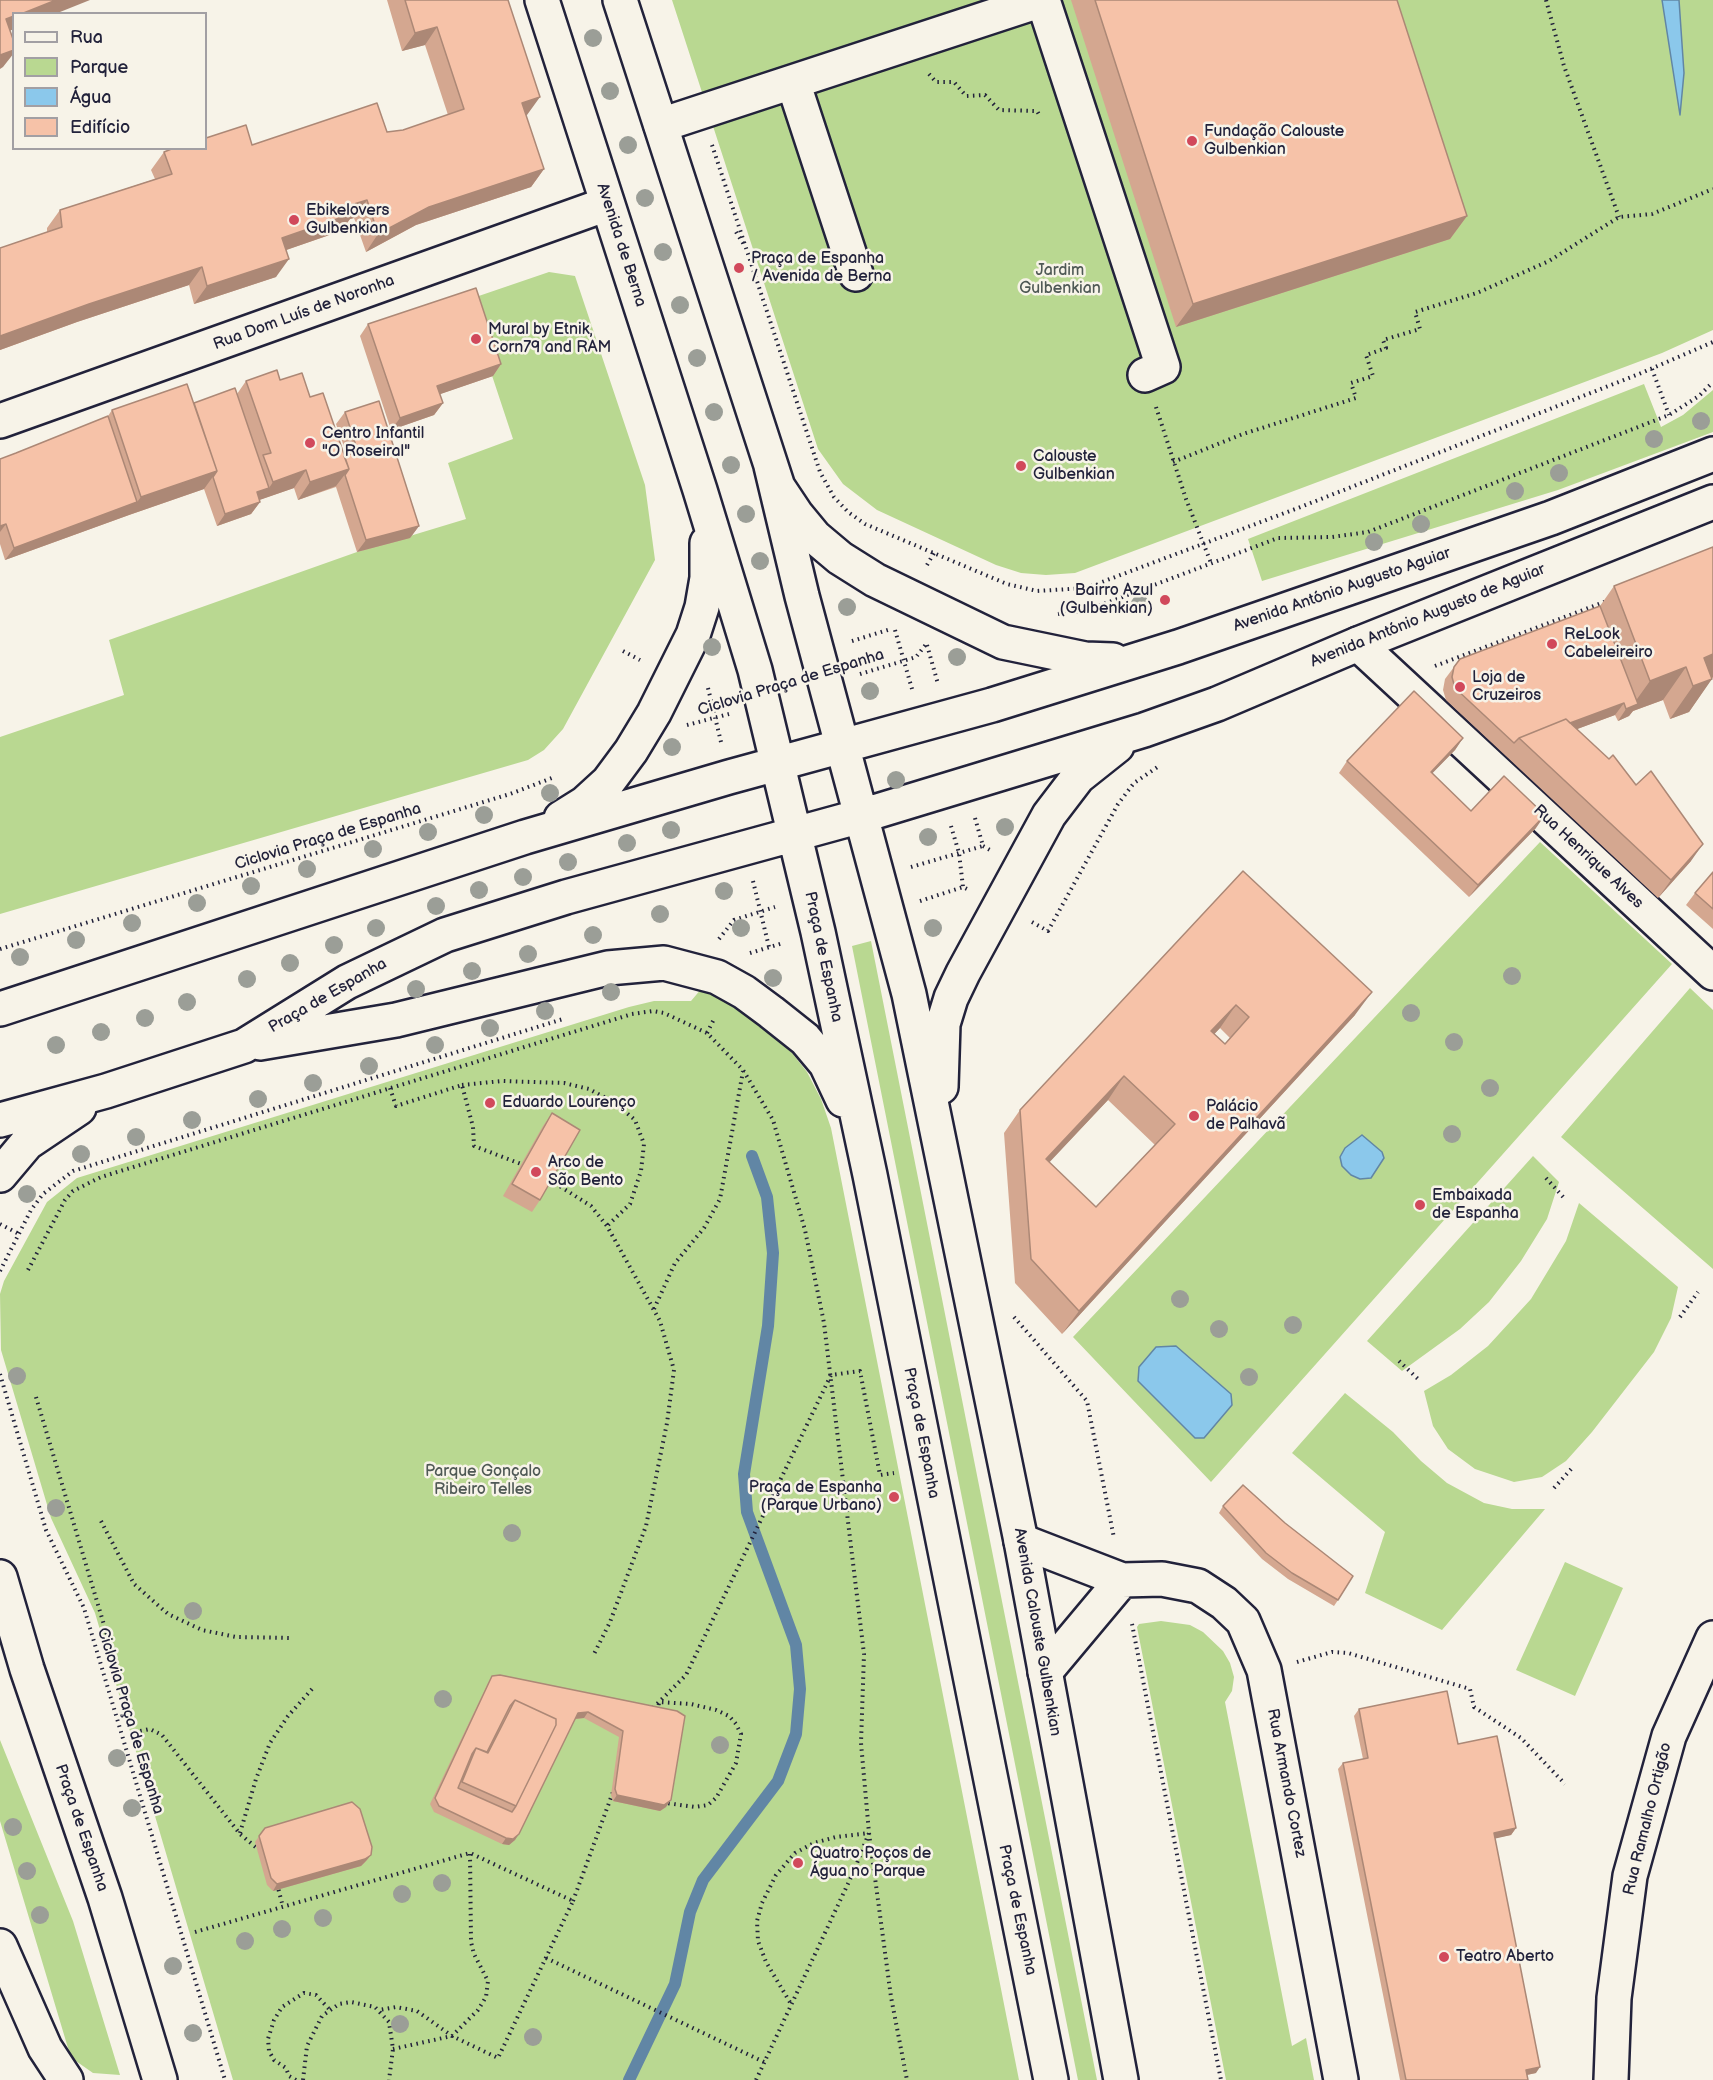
<!DOCTYPE html>
<html>
<head>
<meta charset="utf-8">
<style>
	body { margin:0 }
	#map { position:relative; width:1713px; height:2080px; overflow:hidden; background:#f7f3e8; font-family:"Balsamiq Sans",sans-serif }
	canvas { display:block }
	.legend { position:absolute; left:12px; top:12px; width:195px; height:138px; box-sizing:border-box; background:#f7f3e8; border:2px solid #a29fa3; margin:0; padding:8px 10px; list-style:none; font-size:18px; color:#22223b }
	.legend li { display:flex; align-items:center; gap:12px; height:30px }
	.legend b { width:30px; border:2px solid #a29fa3 }
</style>
</head>
<body>
<div id="map">
<canvas width="1713" height="2080"></canvas>
<ul class="legend">
<li><b style="height:8px;background:#f7f3e8"></b>Rua</li>
<li><b style="height:16px;background:#b9d891"></b>Parque</li>
<li><b style="height:16px;background:#8bc8eb"></b>Água</li>
<li><b style="height:16px;background:#f6c2a8"></b>Edifício</li>
</ul>
</div>
<script>
const ctx = document.querySelector('canvas').getContext('2d');
ctx.lineJoin = 'round';
function fill(path, color) {
  ctx.fillStyle = color;
  ctx.fill(path, 'evenodd');
}
function poly(rows) {
  const path = new Path2D();
  for (const r of rows) {
    path.moveTo(r[0], r[1]);
    for (let i = 2; i < r.length; i += 2) path.lineTo(r[i], r[i + 1]);
  }
  return path;
}
function stroke(path, color, width, dash) {
  ctx.strokeStyle = color;
  ctx.lineWidth = width;
  ctx.lineCap = dash ? 'butt' : 'round';
  ctx.setLineDash(dash || []);
  ctx.stroke(path);
}
function write(font, color, halo, rows, align = 'center') {
  ctx.font = font + ' "Balsamiq Sans",sans-serif';
  ctx.lineWidth = 5;
  ctx.setLineDash([]);
  ctx.textBaseline = 'middle';
  ctx.strokeStyle = halo;
  ctx.fillStyle = color;
  for (const [text, x, y, turn = 0] of rows) {
    ctx.save();
    ctx.translate(x, y);
    ctx.rotate((+turn || 0) * Math.PI / 180);
    ctx.textAlign = isNaN(turn) ? turn : align;
    if (halo) ctx.strokeText(text, 0, 0);
    ctx.fillText(text, 0, 0);
    ctx.restore();
  }
}
const green = poly([
	[672,0,1713,0,1713,330,1662,353,1075,573,1046,575,1021,573,996,565,877,510,843,484,818,449],
	[549,272,575,276,645,485,655,560,563,729,544,750,528,760,0,914,0,737,124,695,109,640,357,552,466,519,448,463,513,439,467,300],
	[1644,384,1661,427,1683,415,1713,390,1713,432,1558,490,1262,581,1248,539],
	[1540,842,1672,964,1211,1482,1073,1337],
	[871,941,1097,2080,1078,2080,852,946],
	[702,988,733,1004,770,1032,792,1053,807,1072,821,1099,831,1128,1019,2080,233,2080,95,1613,51,1518,1,1350,0,1294,4,1281,47,1202,77,1178,629,1007,654,1001,691,1001],
	[1690,988,1713,1010,1713,1269,1561,1137],
	[1533,1156,1559,1182,1547,1219,1521,1261,1489,1302,1460,1329,1402,1371,1367,1341],
	[1579,1203,1678,1287,1671,1318,1654,1352,1592,1432,1566,1461,1542,1477,1514,1482,1475,1469,1448,1449,1433,1426,1424,1391,1451,1375,1488,1346,1531,1299,1566,1241],
	[1345,1393,1393,1432,1421,1461,1447,1483,1484,1503,1512,1509,1545,1509,1442,1630,1365,1593,1385,1532,1292,1453],
	[1565,1562,1623,1588,1575,1696,1516,1670],
	[1161,1621,1190,1625,1203,1632,1223,1651,1230,1663,1234,1677,1232,1691,1225,1702,1292,2046,1306,2038,1314,2080,1226,2080,1137,1627,1139,1624],
	[0,1740,73,1921,120,2075,93,2073,73,2059,68,2048,0,1821]
]);
const water = poly([
	[1662,0,1679,0,1684,73,1680,115,1662,0],
	[1362,1135,1382,1152,1384,1158,1371,1178,1360,1179,1351,1175,1342,1166,1340,1157,1345,1148,1362,1135],
	[1176,1346,1231,1394,1232,1405,1204,1438,1195,1438,1138,1381,1139,1367,1156,1347,1176,1346]
]);
const stream = poly([
	[629,2080,675,1984,690,1912,703,1880,778,1781,796,1734,800,1689,796,1645,747,1512,744,1474,768,1326,773,1253,767,1197,752,1156]
]);
const path = poly([
	[1546,0,1564,66,1619,217],
	[929,74,936,82,954,82,966,96,985,95,999,110,1037,111,1040,116],
	[712,145,820,472,834,497,848,512,865,524,1007,584,1037,591,1086,588,1298,508,1639,374,1713,342],
	[736,232,745,246],
	[1652,369,1669,415],
	[1156,407,1186,499,1211,563],
	[1173,462,1243,434,1356,398,1351,383,1373,376,1366,355,1386,348,1383,340,1420,329,1415,312,1477,293,1549,261,1619,217,1652,214,1713,189],
	[927,565,934,553],
	[1058,614,1088,610,1278,538,1332,537,1368,532,1669,415,1699,396,1713,382],
	[895,630,912,689],
	[852,641,891,629],
	[927,645,938,684],
	[623,651,640,660],
	[1435,666,1607,601],
	[860,674,916,657,927,643],
	[708,688,721,742],
	[687,725,729,714],
	[975,818,983,846],
	[951,826,959,853,963,887],
	[983,846,990,850],
	[911,867,983,846],
	[753,881,769,947],
	[920,901,963,887,967,889],
	[1032,922,1048,931,1118,804,1134,783,1159,766],
	[719,939,734,920,775,907],
	[0,949,510,794,552,778],
	[750,953,783,943],
	[707,1033,715,1017],
	[462,1085,502,1081,564,1083,589,1089,615,1103,635,1120,644,1144,641,1171,630,1204,607,1226],
	[390,1088,396,1106,462,1085,473,1127,474,1146,521,1164],
	[1546,1178,1565,1199],
	[550,1180,591,1206,607,1226,660,1321,674,1370,667,1423,646,1526,610,1622,594,1654],
	[0,1224,19,1234],
	[28,1270,65,1200,73,1191,101,1177,632,1014,653,1011,664,1013,707,1033,743,1070,773,1120,805,1230,824,1323,864,1654,861,1743,869,1833,891,1997,907,2080],
	[0,1271,31,1210,43,1194,73,1171,563,1019],
	[654,1309,675,1263,704,1228,720,1199,743,1071],
	[1014,1317,1087,1401,1114,1538],
	[1680,1317,1698,1292],
	[1399,1361,1418,1379],
	[0,1374,46,1530,84,1608,225,2080],
	[36,1397,136,1732,150,1729,162,1735,240,1834,258,1849],
	[1554,1488,1573,1467],
	[101,1521,134,1584,168,1614,202,1630,236,1637,293,1638],
	[1132,1624,1221,2080],
	[1297,1662,1332,1652,1348,1653,1470,1689,1474,1707,1521,1738,1565,1784],
	[653,1708,686,1675,831,1375,860,1371,880,1475,894,1473],
	[658,1711,659,1702,691,1704,716,1710,729,1716,736,1724,741,1734,736,1763,716,1798,708,1805,695,1807,666,1803],
	[240,1833,256,1779,270,1743,288,1716,312,1689],
	[277,1884,283,1907],
	[573,1901,613,1792],
	[195,1932,470,1853,573,1901,498,2058,452,2036,417,2011,396,2007,379,2010],
	[546,1958,764,2062],
	[393,2049,452,2036,478,2010,486,1997,488,1981,474,1954,471,1942,470,1853],
	[296,2080,289,2076,286,2068,274,2060,269,2051,268,2039,274,2020,282,2007,304,1993,316,1995,330,2010],
	[303,2080,307,2046,322,2016,339,2004,351,2002,375,2007,389,2022,393,2049,389,2080],
	[756,2080,853,1873,869,1833,836,1837,814,1843,795,1853,776,1875,762,1903,757,1921,758,1941,766,1962,791,2004]
]);
const minor = poly([
	[1043,0,1163,367,1145,375],
	[793,82,856,274],
	[661,125,1042,0],
	[0,421,607,204],
	[1358,644,1713,973],
	[1021,1541,1122,1580,1162,1579,1198,1586,1224,1603,1243,1621,1264,1670,1341,2080],
	[1045,1672,1122,1580],
	[1611,2080,1614,1998,1630,1876,1669,1736,1713,1638]
]);
const major = poly([
	[542,0,700,490,755,670,818,932,870,1175,1051,2080],
	[620,0,778,487,796,514,815,537,840,558,875,580,1003,642,1085,659,1113,660],
	[771,466,802,596,909,994,1021,1541,1121,2080],
	[561,818,585,803,608,782,631,751,654,713,693,635,702,607,707,578,707,543],
	[0,1009,525,837,729,777,992,705,1178,647,1551,518,1713,454],
	[260,1043,396,1020,608,968,664,963,717,977,744,992,771,1012,805,1039,826,1064,843,1100],
	[941,1087,943,1024,951,998,963,973,1049,815,1078,777,1117,746],
	[0,1120,106,1091,244,1046,347,982,445,935,566,897,861,816,1144,730,1217,704,1358,644,1713,502],
	[0,1175,27,1143,79,1108],
	[0,1577,27,1669,105,1898,160,2080],
	[0,1946,45,2048,66,2080]
]);
const trees = [
	[593,38],
	[610,91],
	[628,145],
	[645,198],
	[663,252],
	[680,305],
	[697,358],
	[714,412],
	[1701,421],
	[1654,439],
	[731,465],
	[1559,473],
	[1515,491],
	[746,514],
	[1421,524],
	[1374,542],
	[760,561],
	[1140,604],
	[847,607],
	[712,647],
	[957,657],
	[870,691],
	[672,747],
	[896,780],
	[550,793],
	[484,815],
	[1005,827],
	[671,830],
	[428,832],
	[928,837],
	[627,843],
	[373,849],
	[568,862],
	[307,869],
	[523,877],
	[251,886],
	[479,890],
	[724,891],
	[197,903],
	[436,906],
	[660,914],
	[132,923],
	[376,928],
	[741,928],
	[933,928],
	[593,935],
	[76,940],
	[334,945],
	[528,954],
	[20,957],
	[290,963],
	[472,971],
	[1512,976],
	[773,978],
	[247,979],
	[416,989],
	[611,992],
	[187,1002],
	[545,1011],
	[1411,1013],
	[145,1018],
	[490,1028],
	[101,1032],
	[1454,1042],
	[56,1045],
	[435,1045],
	[369,1066],
	[313,1083],
	[1490,1088],
	[258,1099],
	[192,1120],
	[1452,1134],
	[136,1137],
	[81,1154],
	[27,1194],
	[1180,1299],
	[1293,1325],
	[1219,1329],
	[17,1376],
	[1249,1377],
	[56,1508],
	[512,1533],
	[193,1611],
	[443,1699],
	[720,1745],
	[117,1758],
	[132,1808],
	[13,1827],
	[27,1871],
	[442,1883],
	[402,1894],
	[40,1915],
	[323,1918],
	[282,1929],
	[245,1941],
	[173,1966],
	[400,2024],
	[193,2033],
	[533,2037]
];
const wall = poly([
	[387,0,508,0,527,115,526,115,544,169,531,187,416,225,366,252,354,218,350,219,341,231,286,250,276,277,194,304,189,285,77,322,0,350,0,248,47,232,47,228,60,210,155,179,151,170,164,152,252,145,387,132,403,130,448,115,425,45,402,51],
	[1071,0,1397,0,1467,216,1450,239,1176,327],
	[368,324,501,364,493,376,440,394,443,403,434,415,391,430,360,336],
	[280,380,310,397,344,456,347,455,336,424,345,412,419,526,410,538,357,552,336,487,298,500,294,488,259,500,260,502,251,514,217,526,204,489,129,515,5,560,0,544,0,459,16,453,108,416,112,410,194,403,237,394,246,381],
	[1713,547,1713,678,1712,678,1689,712,1670,719,1663,700,1633,711,1629,716,1618,721,1615,715,1577,729,1691,861,1658,898,1446,700,1443,690,1445,679,1460,659,1600,606,1614,586],
	[1463,738,1455,750,1432,773,1471,811,1536,828,1469,897,1339,773,1347,761],
	[1243,871,1355,1015,1062,1334,1015,1283,1004,1133,1020,1110],
	[1220,1028,1230,1038,1225,1044,1214,1034],
	[1108,1100,1155,1145,1096,1207,1049,1162],
	[1713,872,1713,929,1686,905,1695,893],
	[552,1113,540,1200,532,1212,503,1196,543,1126],
	[1223,1506,1338,1600,1334,1606,1288,1579,1262,1559,1219,1513],
	[492,1676,677,1711,666,1807,660,1811,613,1801,611,1795,619,1737,584,1718,575,1719,515,1840,509,1845,502,1844,434,1812,430,1804,488,1683],
	[1359,1709,1458,1744,1516,1828,1511,1835,1495,1838,1536,2073,1527,2075,1528,2080,1400,2080,1338,1769,1343,1763,1363,1759,1354,1716],
	[265,1828,371,1855,366,1861,361,1866,273,1891,267,1885,255,1842]
]);
const shadedWall = poly([
	[56,0,90,0,55,14,21,14],
	[14,16,14,29,0,35,6,19],
	[437,27,425,45,402,51,415,33],
	[14,50,14,53,3,67,0,69,0,55],
	[540,97,527,115,509,121,522,103],
	[544,169,531,187,416,225,366,252,378,234,429,207],
	[367,200,354,218,350,219,341,231,269,256,282,238,351,205],
	[1467,216,1450,239,1176,327,1193,304],
	[289,259,276,277,194,304,207,286],
	[202,267,189,285,77,322,0,350,0,336,89,304],
	[501,364,493,376,429,398,437,386],
	[443,403,434,415,391,430,400,418],
	[349,469,336,486,298,500,310,482],
	[306,470,294,488,248,504,257,492,269,488,273,482],
	[217,471,204,489,129,515,5,560,14,548,137,502,141,497],
	[260,502,251,514,217,526,225,514],
	[6,524,0,532,0,526],
	[419,526,410,538,357,552,366,540],
	[1713,654,1713,677,1693,686,1704,658],
	[1686,667,1663,700,1633,711,1629,716,1618,721,1626,709,1632,706,1650,681],
	[1712,679,1689,712,1670,719,1693,686],
	[1624,703,1615,715,1529,747,1522,741],
	[1463,738,1455,750,1422,784,1431,772],
	[1545,815,1536,828,1469,897,1478,885],
	[1703,844,1691,861,1658,898,1671,880],
	[1372,992,1355,1015,1062,1334,1079,1311],
	[1236,1005,1220,1028,1195,1055,1211,1031],
	[1124,1076,1108,1100,1030,1183,1046,1159],
	[588,1712,584,1718,574,1719,578,1713],
	[617,1795,671,1800,666,1807,660,1811,613,1801],
	[1516,1828,1511,1835,1489,1840,1494,1833],
	[519,1834,515,1840,509,1845,502,1844,506,1838],
	[371,1855,366,1861,361,1866,273,1891,277,1884],
	[1540,2067,1536,2073,1521,2076,1526,2070]
]);
const building = poly([
	[0,0,56,0,21,14,14,14,14,16,6,19,14,42,14,50,0,55,0,0],
	[405,0,508,0,540,97,522,103,544,169,429,207,378,234,367,200,351,205,354,213,282,238,289,259,207,286,202,267,89,304,0,336,0,248,62,227,60,210,172,174,164,152,174,148,206,148,206,138,246,125,252,145,377,103,387,132,403,130,464,109,437,27,415,33,405,0],
	[1095,0,1397,0,1467,216,1193,304,1095,0],
	[476,288,501,364,437,386,443,403,400,418,368,324,476,288],
	[277,370,280,380,302,373,310,397,323,393,349,469,310,482,306,470,273,482,263,455,271,453,246,381,277,370],
	[187,384,217,471,141,497,112,410,187,384],
	[235,388,269,488,257,492,260,502,225,514,213,477,217,471,194,403,235,388],
	[379,401,419,526,366,540,345,475,349,469,344,456,358,452,345,412,379,401],
	[108,416,137,502,14,548,6,524,0,526,0,459,16,453,108,416],
	[1713,547,1713,654,1704,658,1712,679,1693,686,1686,667,1650,681,1614,586,1713,547],
	[1600,606,1638,704,1626,709,1624,703,1570,723,1566,719,1519,738,1514,743,1455,688,1452,677,1454,667,1460,659,1600,606],
	[1414,691,1463,738,1431,772,1471,811,1504,776,1545,815,1478,885,1347,761,1414,691],
	[1566,719,1609,759,1613,755,1636,785,1651,771,1703,844,1671,880,1519,738,1566,719],
	[1243,871,1372,992,1079,1311,1031,1259,1020,1110,1243,871],
	[1236,1005,1249,1017,1225,1044,1211,1031,1236,1005],
	[1124,1076,1175,1124,1096,1207,1046,1159,1124,1076],
	[1713,872,1713,909,1695,893,1713,872],
	[552,1113,580,1130,540,1200,512,1184,552,1113],
	[1243,1485,1285,1523,1353,1576,1338,1600,1292,1573,1266,1553,1223,1506,1243,1485],
	[500,1675,677,1711,685,1716,671,1800,664,1805,617,1795,615,1789,623,1731,588,1712,578,1713,519,1834,513,1839,506,1838,439,1806,435,1798,492,1676,500,1675],
	[515,1700,556,1719,556,1725,516,1806,512,1812,458,1788,472,1754,476,1748,487,1752,510,1706,515,1700],
	[1447,1691,1458,1744,1497,1736,1516,1828,1494,1833,1540,2067,1526,2070,1528,2080,1406,2080,1343,1763,1368,1758,1359,1709,1447,1691],
	[515,1700,556,1719,556,1725,516,1806,462,1782,476,1748,488,1753,515,1700],
	[352,1802,360,1809,372,1847,371,1855,365,1859,277,1884,271,1878,259,1836,265,1828,352,1802]
]);
const markers = [
	[1192,141,6,"#d1495b"],
	[294,220,6,"#d1495b"],
	[739,268,6,"#d1495b"],
	[476,339,6,"#d1495b"],
	[310,443,6,"#d1495b"],
	[1021,466,6,"#d1495b"],
	[1165,600,6,"#d1495b"],
	[1552,644,6,"#d1495b"],
	[1460,687,6,"#d1495b"],
	[490,1103,6,"#d1495b"],
	[1194,1116,6,"#d1495b"],
	[536,1172,6,"#d1495b"],
	[1420,1205,6,"#d1495b"],
	[894,1497,6,"#d1495b"],
	[798,1863,6,"#d1495b"],
	[1444,1957,6,"#d1495b"]
];
const poiNames = [
	["Fundação Calouste",1204,132],
	["Gulbenkian",1204,150],
	["Ebikelovers",306,211],
	["Gulbenkian",306,229],
	["Praça de Espanha",751,259],
	["/ Avenida de Berna",751,277],
	["Mural by Etnik,",488,330],
	["Corn79 and RAM",488,348],
	["Centro Infantil",322,434],
	["\"O Roseiral\"",322,452],
	["Calouste",1033,457],
	["Gulbenkian",1033,475],
	["Bairro Azul",1153,591,"right"],
	["(Gulbenkian)",1153,609,"right"],
	["ReLook",1564,635],
	["Cabeleireiro",1564,653],
	["Loja de",1472,678],
	["Cruzeiros",1472,696],
	["Eduardo Lourenço",502,1103],
	["Palácio",1206,1107],
	["de Palhavã",1206,1125],
	["Arco de",548,1163],
	["São Bento",548,1181],
	["Embaixada",1432,1196],
	["de Espanha",1432,1214],
	["Praça de Espanha",882,1488,"right"],
	["(Parque Urbano)",882,1506,"right"],
	["Quatro Poços de",810,1854],
	["Água no Parque",810,1872],
	["Teatro Aberto",1456,1957]
];
const streetNames = [
	["Avenida de Berna",621,245,72],
	["Rua Dom Luís de Noronha",304,313,-20],
	["Avenida António Augusto Aguiar",1342,590,-19],
	["Avenida António Augusto de Aguiar",1428,616,-22],
	["Ciclovia Praça de Espanha",791,683,-17],
	["Ciclovia Praça de Espanha",328,837,-17],
	["Rua Henrique Alves",1588,857,43],
	["Praça de Espanha",823,957,78],
	["Praça de Espanha",328,996,-30],
	["Praça de Espanha",921,1433,79],
	["Avenida Calouste Gulbenkian",1037,1632,80],
	["Ciclovia Praça de Espanha",130,1721,73],
	["Rua Armando Cortez",1286,1783,79],
	["Rua Ramalho Ortigão",1648,1819,-76],
	["Praça de Espanha",81,1828,71],
	["Praça de Espanha",1017,1910,78]
];
const parkNames = [
	["Jardim",1060,271],
	["Gulbenkian",1060,289],
	["Parque Gonçalo",483,1472],
	["Ribeiro Telles",483,1490]
];
fill(green, '#b9d891');
fill(water, '#8bc8eb');
stroke(water, '#6186a5', 1.5);
stroke(stream, '#6186a5', 12);
stroke(minor, '#22223b', 38);
stroke(major, '#22223b', 38);
stroke(path, '#22223b', 4, [1.5, 4.5]);
stroke(minor, '#f7f3e8', 33);
stroke(major, '#f7f3e8', 33);
ctx.fillStyle = '#9b9e97';
for (const [x, y] of trees) {
  ctx.beginPath();
  ctx.arc(x, y, 9, 0, 2 * Math.PI);
  ctx.fill();
}
fill(wall, '#d4a790');
fill(shadedWall, '#ac8876');
fill(building, '#f6c2a8');
stroke(building, '#ac8876', 1.5);
for (const [x, y, r, color] of markers) {
  const dot = new Path2D();
  dot.arc(x, y, r, 0, 2 * Math.PI);
  ctx.fillStyle = color;
  ctx.fill(dot);
  stroke(dot, '#f7f3e8', 2);
}
write('16px', '#22223b', '#f7f3e8', poiNames, 'left');
write('16px', '#22223b', '#f7f3e8', streetNames);
write('16px', '#4f5955', '#f7f3e8', parkNames);
</script>
</body>
</html>
